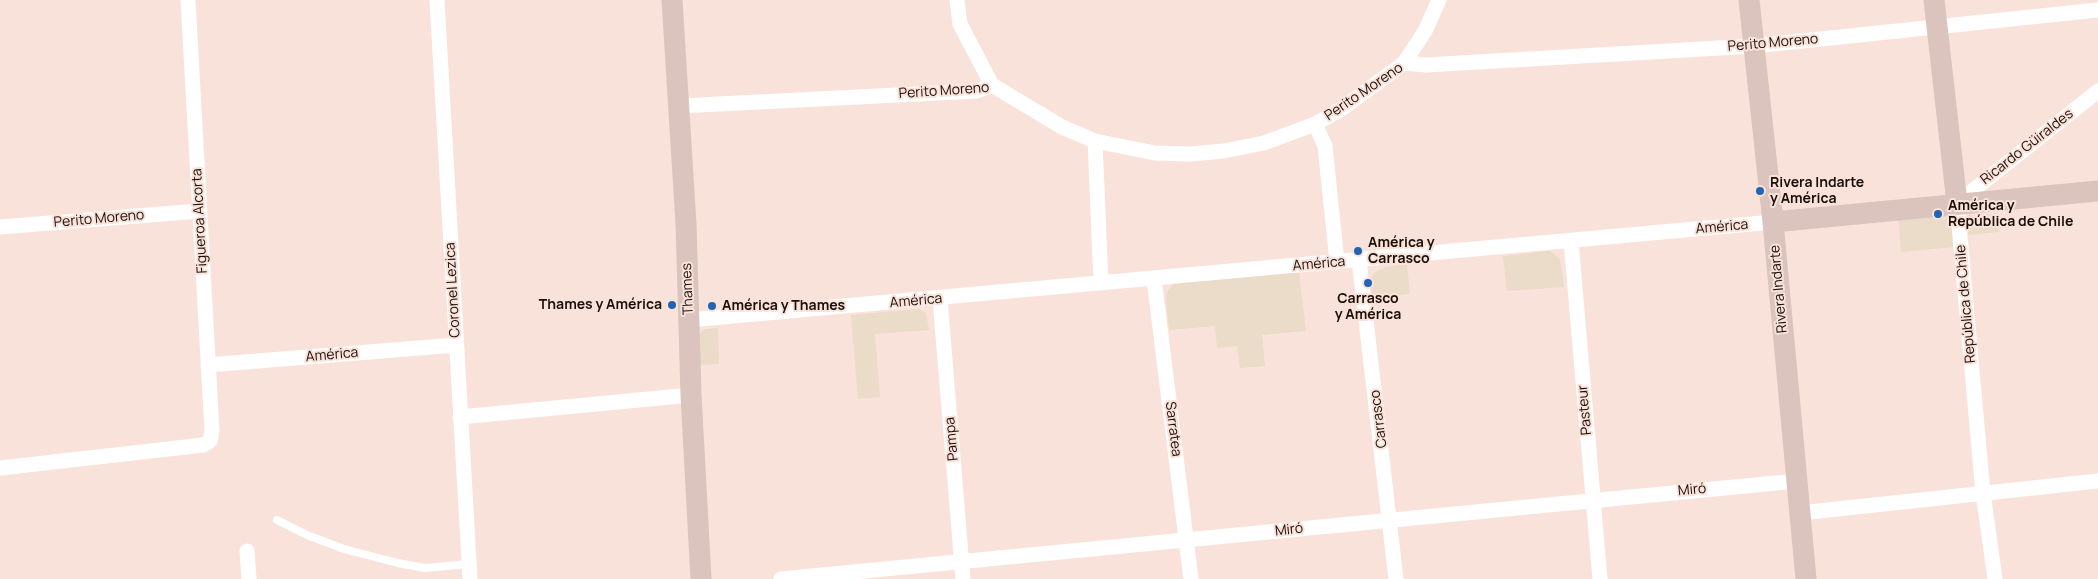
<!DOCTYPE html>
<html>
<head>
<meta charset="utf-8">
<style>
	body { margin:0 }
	canvas { display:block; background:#f9e2d9 }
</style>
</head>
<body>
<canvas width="2098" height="579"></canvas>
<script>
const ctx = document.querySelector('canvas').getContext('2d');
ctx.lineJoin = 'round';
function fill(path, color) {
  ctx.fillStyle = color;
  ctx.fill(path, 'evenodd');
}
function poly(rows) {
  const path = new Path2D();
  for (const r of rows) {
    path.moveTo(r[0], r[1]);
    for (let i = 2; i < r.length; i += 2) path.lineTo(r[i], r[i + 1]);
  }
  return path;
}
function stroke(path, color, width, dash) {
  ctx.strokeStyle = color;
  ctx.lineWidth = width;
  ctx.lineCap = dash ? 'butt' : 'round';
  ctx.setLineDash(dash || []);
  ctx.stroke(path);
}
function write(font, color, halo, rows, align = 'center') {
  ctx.font = font + ' Manrope,sans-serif';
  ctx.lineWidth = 4;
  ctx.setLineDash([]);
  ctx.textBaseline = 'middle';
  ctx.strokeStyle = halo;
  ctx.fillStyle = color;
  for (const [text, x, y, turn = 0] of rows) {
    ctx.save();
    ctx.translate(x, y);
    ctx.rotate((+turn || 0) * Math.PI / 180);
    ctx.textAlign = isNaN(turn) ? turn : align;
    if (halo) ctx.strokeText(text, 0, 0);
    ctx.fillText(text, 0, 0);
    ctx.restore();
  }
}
const commercial = poly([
	[1996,213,1999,232,1968,235,1967,220,1969,214,1975,217],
	[1946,215,1952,222,1955,247,1901,252,1898,217],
	[1550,251,1560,259,1564,287,1507,291,1503,256],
	[1407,264,1410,294,1372,298,1371,281,1374,273,1385,267],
	[1299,272,1306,331,1262,335,1265,366,1240,368,1237,346,1217,348,1215,326,1169,330,1166,298,1167,292,1174,283],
	[919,309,926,313,929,330,875,334,880,397,858,399,851,315],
	[718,328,719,364,697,365,699,334,705,329]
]);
const lane = poly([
	[277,520,307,535,344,549,398,563,425,568,469,564]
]);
const street = poly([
	[437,0,470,579],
	[957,0,960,24,992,85,1062,127,1095,141,1155,153,1190,154,1224,151,1264,143,1315,124,1343,108,1404,63,1425,31,1439,0],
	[1404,63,1426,65,1754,46,2098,10],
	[679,106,977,91,992,85],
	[1315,124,1325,146,1337,262],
	[1095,141,1101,283],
	[0,227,199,211],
	[1571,241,1600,579],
	[1359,260,1396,579],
	[1154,279,1191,579],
	[940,299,963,579],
	[689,320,1773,222],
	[208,365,456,345],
	[460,417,691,395],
	[0,468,203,445,210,441,212,431,188,0],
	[1800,513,2098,481],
	[247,551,249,579],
	[781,579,1797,481],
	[1995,579,1983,493,1957,203,2098,91]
]);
const secondary = poly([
	[672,0,686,224,691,395,701,579],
	[1749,0,1773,222,1806,579],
	[1934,0,1957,203],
	[1773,222,2098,191]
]);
const markers = [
	[1760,191,5,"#2263b4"],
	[1938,214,5,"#2263b4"],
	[1358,251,5,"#2263b4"],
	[1368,283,5,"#2263b4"],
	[672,305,5,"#2263b4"],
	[712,306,5,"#2263b4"]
];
const streetNames = [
	["Perito Moreno",1773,43,-5],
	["Perito Moreno",944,91,-4],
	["Perito Moreno",1364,92,-34],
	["Ricardo Güiraldes",2027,147,-38],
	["Perito Moreno",99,219,-5],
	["Figueroa Alcorta",200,221,-93],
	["América",1722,227,-5],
	["América",1319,264,-5],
	["Thames",688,289,-92],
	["Rivera Indarte",1779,289,-95],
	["Coronel Lezica",453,290,-93],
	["América",916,301,-5],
	["República de Chile",1966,304,-95],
	["América",332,355,-5],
	["Pasteur",1585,410,-95],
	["Carrasco",1379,419,-97],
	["Sarratea",1173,429,83],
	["Pampa",952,439,-95],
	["Miró",1692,490,-5],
	["Miró",1289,530,-6]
];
const poiNames = [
	["Rivera Indarte",1770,183],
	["y América",1770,199],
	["América y",1948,206],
	["República de Chile",1948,222],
	["América y",1368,243],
	["Carrasco",1368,259],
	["Carrasco",1368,299,"center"],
	["y América",1368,315,"center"],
	["Thames y América",662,305,"right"],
	["América y Thames",722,306]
];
fill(commercial, '#ebdbc9');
stroke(lane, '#fff', 8);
stroke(street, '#fff', 15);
stroke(secondary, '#dbc3be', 21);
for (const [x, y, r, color] of markers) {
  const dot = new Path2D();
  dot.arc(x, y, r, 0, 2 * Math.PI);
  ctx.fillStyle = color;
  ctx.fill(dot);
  stroke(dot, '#f9e2d9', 2);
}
write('14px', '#1a0e09', '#f9e2d9', streetNames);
write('bold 14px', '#1a0e09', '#f9e2d9', poiNames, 'left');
</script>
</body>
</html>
